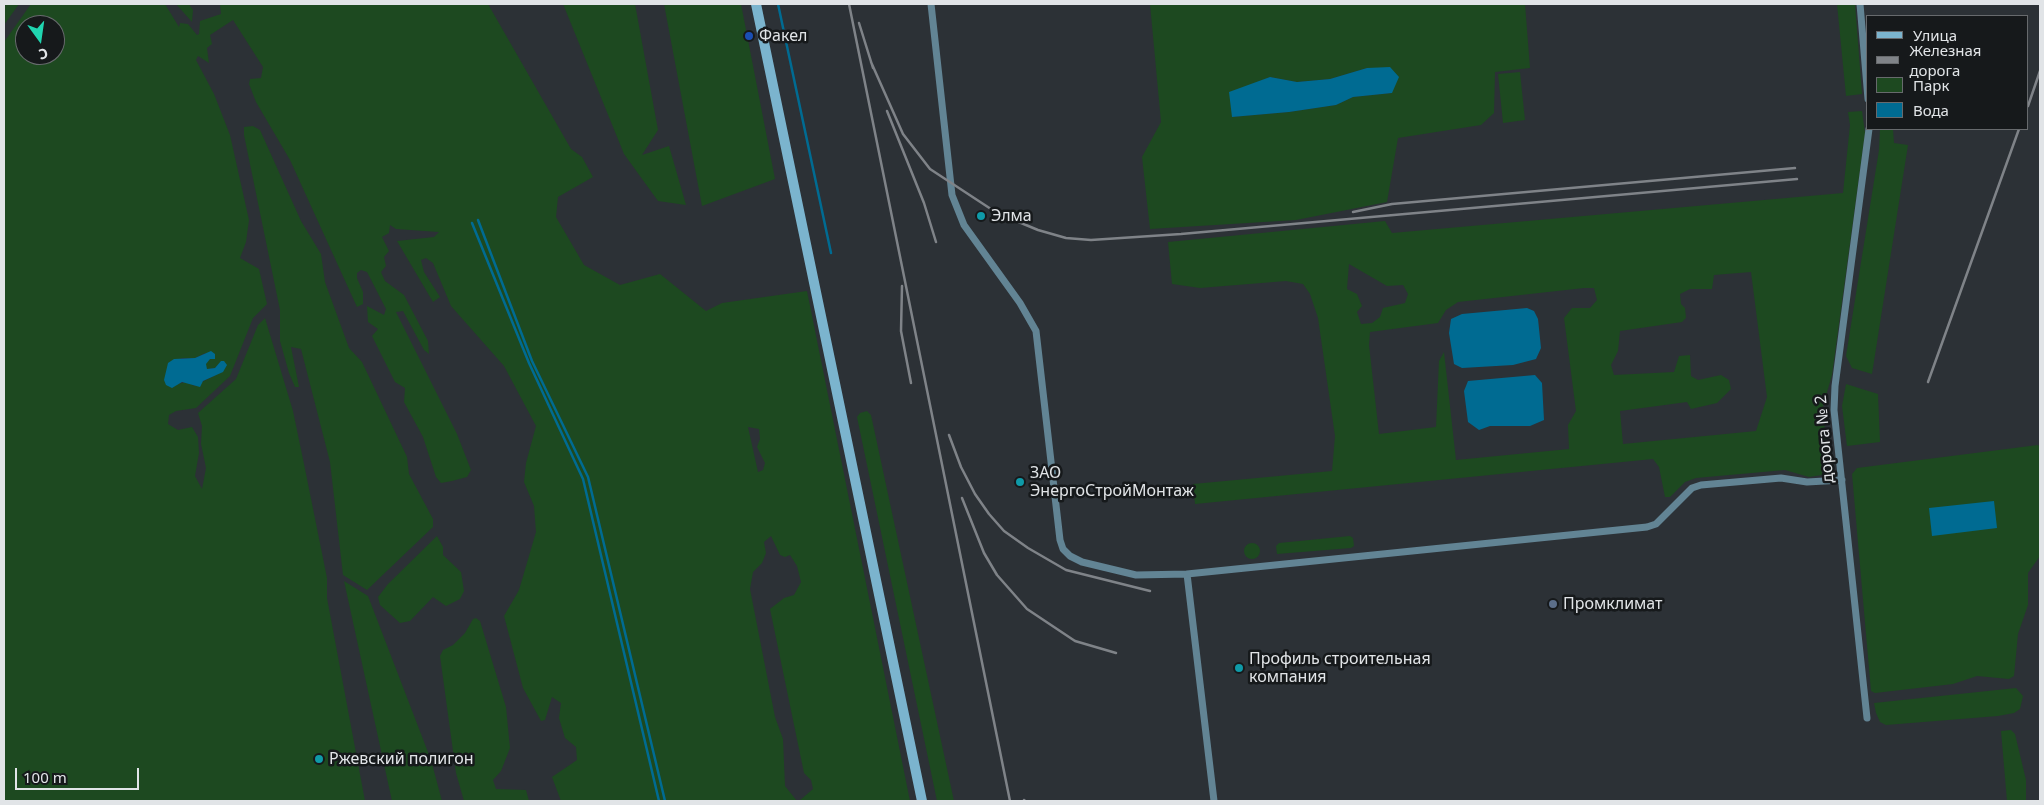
<!DOCTYPE html>
<html>
<head>
<meta charset="utf-8">
<style>
	body { margin:0 }
	#map { position:relative; width:2044px; height:805px; overflow:hidden; background:#2c3136; font-family:"Noto Sans",sans-serif }
	canvas { display:block }
	.frame { position:absolute; inset:0; border:5px solid #e1e4e7; pointer-events:none }
	.legend { position:absolute; left:1866px; top:15px; width:162px; height:115px; box-sizing:border-box; background:#16191b; border:1px solid #676a6d; margin:0; padding:6px 9px; list-style:none; font-size:15px; color:#e1e4e7 }
	.legend li { display:flex; align-items:center; gap:10px; height:25px }
	.legend b { width:25px; border:1px solid #676a6d }
	.north { position:absolute; left:15px; top:15px; width:50px; height:50px; box-sizing:border-box; background:#16191b; border:1px solid #676a6d; border-radius:50%; rotate:166deg; font-size:14px; font-weight:700; line-height:20px; text-align:center; color:#e1e4e7 }
	.north::after { content:''; display:block; margin:auto; width:18px; height:22px; background:#20d5b0; clip-path:polygon(50% 0,100% 100%,50% 72%,0 100%) }
	.scale { position:absolute; left:15px; top:768px; width:124px; height:22px; box-sizing:border-box; border:2px solid #e1e4e7; border-top:0; padding-left:6px; font-size:15px; line-height:18px; white-space:nowrap; color:#e1e4e7; -webkit-text-stroke:4px #16191b; paint-order:stroke }
</style>
</head>
<body>
<div id="map">
<canvas width="2044" height="805"></canvas>
<div class="frame"></div>
<ul class="legend">
<li><b style="height:6px;background:#7bb4ce"></b>Улица</li>
<li><b style="height:6px;background:#7f8388"></b>Железная дорога</li>
<li><b style="height:14px;background:#1d4920"></b>Парк</li>
<li><b style="height:14px;background:#006b92"></b>Вода</li>
</ul>
<div class="north">С</div>
<div class="scale">100 m</div>
</div>
<script>
const ctx = document.querySelector('canvas').getContext('2d');
ctx.lineJoin = 'round';
function fill(path, color) {
  ctx.fillStyle = color;
  ctx.fill(path, 'evenodd');
}
function poly(rows) {
  const path = new Path2D();
  for (const r of rows) {
    if (r.length === 3) {
      path.moveTo(r[0] + r[2], r[1]);
      path.arc(r[0], r[1], r[2], 0, 2 * Math.PI);
      continue;
    }
    path.moveTo(r[0], r[1]);
    for (let i = 2; i < r.length; i += 2) path.lineTo(r[i], r[i + 1]);
  }
  return path;
}
function stroke(path, color, width, dash) {
  ctx.strokeStyle = color;
  ctx.lineWidth = width;
  ctx.lineCap = dash ? 'butt' : 'round';
  ctx.setLineDash(dash || []);
  ctx.stroke(path);
}
function write(font, color, halo, rows, align = 'center') {
  ctx.font = font + ' "Noto Sans",sans-serif';
  ctx.lineWidth = 5;
  ctx.setLineDash([]);
  ctx.textBaseline = 'middle';
  ctx.strokeStyle = halo;
  ctx.fillStyle = color;
  for (const [text, x, y, turn = 0] of rows) {
    ctx.save();
    ctx.translate(x, y);
    ctx.rotate((+turn || 0) * Math.PI / 180);
    ctx.textAlign = isNaN(turn) ? turn : align;
    if (halo) ctx.strokeText(text, 0, 0);
    ctx.fillText(text, 0, 0);
    ctx.restore();
  }
}
const green = poly([
	[4,4,19,4,4,25],
	[31,4,165,4,179,27,180,23,188,24,197,35,199,34,200,21,221,14,220,4,488,4,571,149,582,157,593,177,558,197,556,217,584,265,620,285,660,274,706,311,722,303,807,291,910,801,799,801,813,789,811,780,804,773,770,609,784,598,794,595,801,582,797,566,790,555,785,557,780,555,771,536,764,542,766,553,762,563,753,572,750,589,775,717,783,739,785,786,797,801,561,801,552,777,577,760,576,747,565,738,559,718,561,703,552,697,545,720,541,721,523,688,504,616,519,590,536,532,534,506,524,482,526,463,536,426,504,366,451,306,433,263,426,258,421,260,424,272,440,297,433,302,397,241,434,237,439,232,396,229,390,225,389,233,382,237,389,251,384,257,386,266,381,272,385,281,404,295,428,341,429,354,424,350,403,311,396,312,457,434,471,470,467,477,452,481,441,483,436,477,423,437,404,402,405,388,395,382,372,336,378,329,368,322,367,306,384,315,386,309,367,272,361,270,357,273,357,278,363,292,363,304,357,307,290,160,256,102,249,84,250,79,261,78,263,67,233,20,210,35,212,44,207,48,209,63,198,56,196,60,214,94,230,135,249,220,246,242,240,258,259,269,267,304,253,318,230,376,196,408,176,411,169,415,168,424,178,430,192,427,198,437,199,453,195,476,202,489,206,468,201,444,202,426,198,413,236,379,258,325,265,318,293,411,304,464,327,578,327,598,365,801,4,801,4,42],
	[25,25,55,25,55,55,25,55],
	[205,353,215,359,210,359,205,364,207,369,215,368,219,364,216,375,194,386,189,382,176,384,181,358,195,358],
	[748,427,759,429,760,439,757,447,765,463,763,470,758,472],
	[176,4,189,4,193,10,192,22],
	[563,4,635,4,658,130,642,155,669,146,686,205,658,201,624,154],
	[664,4,741,4,775,179,702,206],
	[1150,4,1525,4,1530,68,1495,72,1494,113,1481,125,1398,138,1387,202,1296,220,1150,229,1142,157,1161,122],
	[1367,68,1392,93,1353,97,1336,105,1289,112,1232,117,1256,83,1270,77,1297,82,1330,79],
	[1837,4,1855,4,1862,94,1846,96],
	[1520,72,1525,120,1503,123,1498,74],
	[1862,111,1865,133,1832,375,1823,406,1828,468,1822,475,1809,477,1785,470,1696,478,1685,482,1670,497,1665,497,1659,467,1653,459,1195,504,1193,484,1332,471,1335,436,1318,318,1310,294,1303,284,1286,281,1200,288,1172,284,1168,242,1385,221,1392,233,1843,193,1850,125,1848,112],
	[1349,264,1387,286,1403,285,1408,294,1405,303,1383,308,1380,317,1372,323,1361,324,1357,312,1362,306,1357,294,1347,289],
	[1751,272,1767,397,1756,431,1623,444,1620,411,1687,402,1691,409,1717,403,1731,389,1729,380,1721,375,1698,380,1691,376,1690,355,1679,356,1674,372,1614,375,1611,365,1618,351,1620,331,1682,322,1686,318,1685,308,1681,304,1680,294,1690,289,1712,289,1714,275],
	[1584,288,1594,288,1597,300,1590,308,1572,308,1564,318,1576,411,1568,425,1569,449,1456,460,1444,352,1439,361,1436,427,1379,434,1369,345,1370,332,1438,323,1446,310,1458,302],
	[253,126,260,130,301,221,321,254,325,282,349,348,362,362,407,457,409,474,433,519,433,527,367,590,343,575,330,462,301,349,291,347,299,387,295,387,289,373,280,341,280,310,244,135,244,127],
	[1880,129,1893,129,1894,143,1908,145,1872,374,1852,368,1846,356,1879,150],
	[1846,384,1878,394,1880,442,1847,446,1842,406],
	[867,411,871,415,954,801,937,801,857,417,860,413],
	[2038,445,2040,447,2040,556,2028,573,2028,605,2018,634,2014,676,2009,679,1977,676,1953,684,1875,693,1871,691,1852,474,1857,468],
	[437,536,443,547,443,555,461,572,464,591,460,599,446,606,433,597,410,621,400,623,380,605,378,597,388,584],
	[1350,536,1353,538,1354,546,1351,548,1277,554,1276,546,1279,543],
	[1252,551,8],
	[344,581,368,596,431,760,442,801,392,801],
	[476,618,480,621,506,707,510,748,501,771,493,780,496,789,526,790,529,801,464,801,456,773,440,656,443,650,453,645,465,633,473,619],
	[2016,688,2023,696,2020,709,2014,713,1998,716,1886,725,1880,722,1876,713,1874,703],
	[2011,730,2015,734,2026,780,2026,801,2007,801,2001,731]
]);
const water = poly([
	[1390,67,1399,77,1392,93,1353,97,1336,105,1289,112,1232,117,1229,92,1270,77,1297,82,1330,79,1367,68],
	[1527,308,1534,311,1538,319,1541,348,1536,359,1513,365,1462,368,1454,364,1449,333,1451,319,1462,314],
	[211,351,215,354,215,359,210,359,206,364,207,369,215,368,221,361,224,361,227,365,223,372,203,381,200,387,182,382,172,388,166,385,164,380,168,363,174,359,195,358],
	[1535,375,1542,383,1544,420,1530,426,1490,426,1479,430,1468,422,1464,391,1468,381],
	[1994,501,1997,528,1932,536,1929,508]
]);
const stream = poly([
	[778,4,831,253],
	[478,220,532,361,588,477,665,801],
	[472,223,529,363,583,479,659,801]
]);
const street = poly([
	[931,4,952,195,964,225,1020,303,1036,331,1060,540,1063,549,1070,556,1082,562,1136,575,1187,574,1647,527,1656,524,1692,488,1701,485,1781,478,1807,482,1842,480],
	[1860,4,1868,99],
	[1187,574,1214,801],
	[1867,718,1834,410,1835,386,1869,129]
]);
const secondary = poly([
	[756,4,922,801]
]);
const rail = poly([
	[849,4,1010,801],
	[859,23,873,68],
	[871,62,903,134,930,169,997,213,1038,230,1066,238,1091,240,1181,234,1797,179],
	[2028,106,2040,71],
	[887,111,924,203,936,242],
	[1353,212,1392,204,1795,168],
	[902,286,901,331,911,383],
	[1928,382,2019,129],
	[949,435,961,467,975,494,989,514,1004,531,1028,548,1066,570,1150,591],
	[962,498,984,553,997,575,1027,609,1075,641,1116,653],
	[1024,800,1025,801]
]);
const markers = [
	[749,36,5,"#1a4fb4"],
	[981,216,5,"#0f9aa8"],
	[1020,482,5,"#0f9aa8"],
	[1553,604,5,"#5c6f8a"],
	[1239,668,5,"#0f9aa8"],
	[319,759,5,"#0f9aa8"]
];
const poiNames = [
	["Факел",759,36],
	["Элма",991,216],
	["ЗАО",1030,473],
	["ЭнергоСтройМонтаж",1030,491],
	["Промклимат",1563,604],
	["Профиль строительная",1249,659],
	["компания",1249,677],
	["Ржевский полигон",329,759]
];
const streetNames = [
	["дорога № 2",1825,439,-95]
];
fill(green, '#1d4920');
fill(water, '#006b92');
stroke(stream, '#006b92', 2.5);
stroke(street, '#628494', 7);
stroke(secondary, '#7bb4ce', 10);
stroke(rail, '#7f8388', 2.5);
for (const [x, y, r, color] of markers) {
  const dot = new Path2D();
  dot.arc(x, y, r, 0, 2 * Math.PI);
  ctx.fillStyle = color;
  ctx.fill(dot);
  stroke(dot, '#16191b', 2);
}
write('16px', '#e1e4e7', '#16191b', poiNames, 'left');
write('16px', '#e1e4e7', '#16191b', streetNames);
</script>
</body>
</html>
